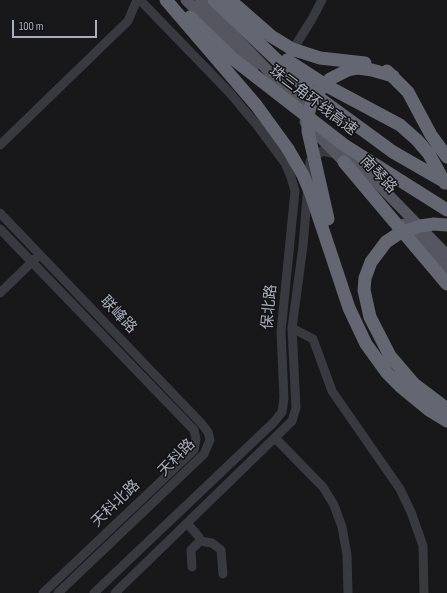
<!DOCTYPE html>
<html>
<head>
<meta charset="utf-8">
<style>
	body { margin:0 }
	#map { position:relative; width:447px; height:593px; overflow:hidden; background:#18181b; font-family:"Sofia Sans Condensed",sans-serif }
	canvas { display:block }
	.scale { position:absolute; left:12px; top:20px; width:85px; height:18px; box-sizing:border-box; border:2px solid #a9aebb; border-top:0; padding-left:5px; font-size:12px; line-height:14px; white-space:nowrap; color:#a9aebb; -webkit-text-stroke:3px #131316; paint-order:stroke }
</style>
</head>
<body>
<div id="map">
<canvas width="447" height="593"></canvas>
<div class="scale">100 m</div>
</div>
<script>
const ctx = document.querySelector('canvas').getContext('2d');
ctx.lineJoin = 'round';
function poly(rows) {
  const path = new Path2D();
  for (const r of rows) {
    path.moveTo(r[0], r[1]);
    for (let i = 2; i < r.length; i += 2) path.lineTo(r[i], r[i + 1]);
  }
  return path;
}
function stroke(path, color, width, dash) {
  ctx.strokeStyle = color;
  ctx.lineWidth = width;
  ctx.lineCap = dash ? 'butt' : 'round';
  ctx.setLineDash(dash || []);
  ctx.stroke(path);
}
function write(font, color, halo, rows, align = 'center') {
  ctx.font = font + ' "Sofia Sans Condensed","Noto Sans SC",sans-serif';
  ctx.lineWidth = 3;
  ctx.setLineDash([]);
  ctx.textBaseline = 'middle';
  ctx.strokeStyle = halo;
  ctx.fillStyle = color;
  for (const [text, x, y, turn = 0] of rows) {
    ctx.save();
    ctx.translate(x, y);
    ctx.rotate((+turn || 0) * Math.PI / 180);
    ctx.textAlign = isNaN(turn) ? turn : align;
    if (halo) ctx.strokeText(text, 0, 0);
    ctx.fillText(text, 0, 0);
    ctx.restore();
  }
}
const minor = poly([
	[275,78,312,19,322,0],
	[0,145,128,21,137,0],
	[0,213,201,423,208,432,210,440,204,454,58,593],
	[0,229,194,430,196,439,194,450,43,593],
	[0,293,36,258],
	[292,328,313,339,332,391,400,489,411,512,423,546,424,593],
	[275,438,323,487,334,505,342,527,347,555,348,593],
	[187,523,199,537,200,541,191,550,192,567],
	[200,541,212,543,221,550,223,574],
	[94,593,274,422,282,412,284,398,281,332,295,191,291,177,285,163,256,124,229,92,140,0],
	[115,593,292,421,296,408,292,328,303,246,310,161,322,151,336,154]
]);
const major = poly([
	[186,0,253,68],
	[200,0,306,110],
	[305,122,349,167],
	[343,148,447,255],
	[404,224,447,269]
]);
const highway = poly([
	[166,0,256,105,288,149,303,175,311,194,349,308,366,344,387,373,401,387,429,410,447,421],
	[214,0,303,85,326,103,393,152,447,183],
	[230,0,271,36,292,49,320,58,365,63],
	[190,17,232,58,344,145,447,210],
	[287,60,327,86,400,125,417,140,429,154,445,183],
	[387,71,408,92,431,135,447,157],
	[344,162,447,284],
	[328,219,308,131,308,115,313,98,330,79,348,70,358,68,372,70,393,76],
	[447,225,434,224,420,226,398,234,386,242,371,262,365,278,364,290,370,317,390,356,414,384,447,409]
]);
const streetNames = [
	["珠三角环线高速",313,101,37],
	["南琴路",378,175,46],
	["保北路",270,307,-85],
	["联峰路",118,315,46],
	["天科路",177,458,-46],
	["天科北路",116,504,-44]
];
stroke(minor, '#393a40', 9);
stroke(major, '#55565f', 11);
stroke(highway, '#646771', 13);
write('15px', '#a9aebb', '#131316', streetNames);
</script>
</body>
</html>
